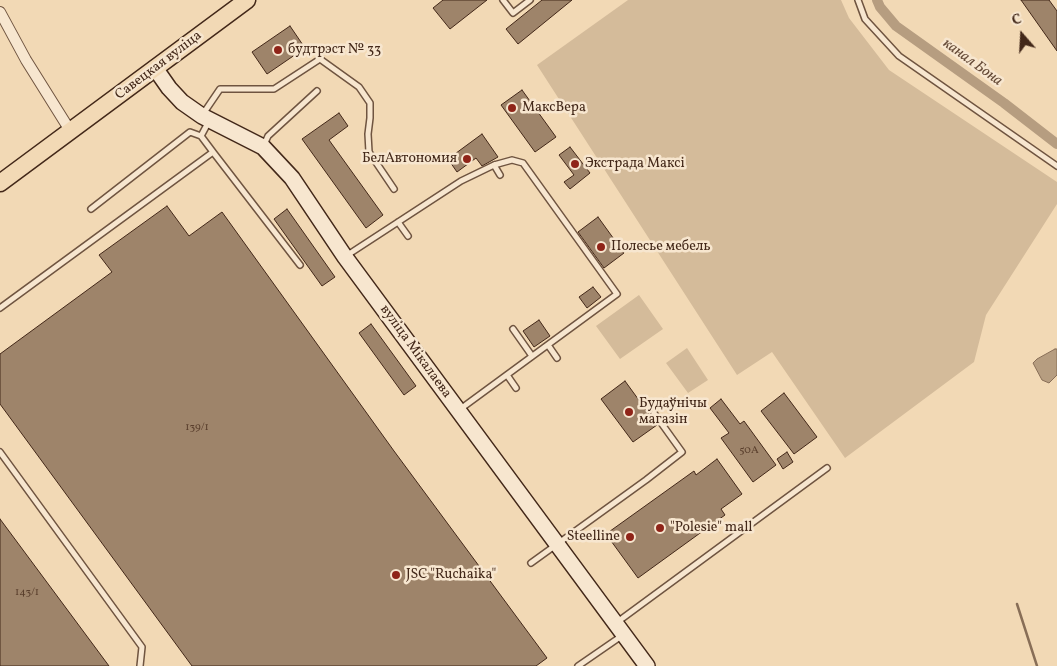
<!DOCTYPE html>
<html>
<head>
<meta charset="utf-8">
<style>
	body { margin:0 }
	#map { position:relative; width:1057px; height:666px; overflow:hidden; background:#f2d9b5; font-family:Vollkorn,serif }
	canvas { display:block }
	.north { position:absolute; left:997px; top:10px; width:50px; height:50px; -webkit-text-stroke:4px #f7e6cf; paint-order:stroke; rotate:341deg; font-size:14px; font-weight:700; line-height:20px; text-align:center; color:#432819 }
	.north::after { content:''; display:block; margin:auto; width:18px; height:22px; background:#432819; clip-path:polygon(50% 0,100% 100%,50% 72%,0 100%) }
</style>
</head>
<body>
<div id="map">
<canvas width="1057" height="666"></canvas>
<div class="north">С</div>
</div>
<script>
const ctx = document.querySelector('canvas').getContext('2d');
ctx.lineJoin = 'round';
function fill(path, color) {
  ctx.fillStyle = color;
  ctx.fill(path, 'evenodd');
}
function poly(rows) {
  const path = new Path2D();
  for (const r of rows) {
    path.moveTo(r[0], r[1]);
    for (let i = 2; i < r.length; i += 2) path.lineTo(r[i], r[i + 1]);
  }
  return path;
}
function stroke(path, color, width, dash) {
  ctx.strokeStyle = color;
  ctx.lineWidth = width;
  ctx.lineCap = dash ? 'butt' : 'round';
  ctx.setLineDash(dash || []);
  ctx.stroke(path);
}
function write(font, color, halo, rows, align = 'center') {
  ctx.font = font + ' Vollkorn,serif';
  ctx.lineWidth = 5;
  ctx.setLineDash([]);
  ctx.textBaseline = 'middle';
  ctx.strokeStyle = halo;
  ctx.fillStyle = color;
  for (const [text, x, y, turn = 0] of rows) {
    ctx.save();
    ctx.translate(x, y);
    ctx.rotate((+turn || 0) * Math.PI / 180);
    ctx.textAlign = isNaN(turn) ? turn : align;
    if (halo) ctx.strokeText(text, 0, 0);
    ctx.fillText(text, 0, 0);
    ctx.restore();
  }
}
const green = poly([
	[628,0,841,0,849,18,889,70,1057,182,1057,204,986,315,974,362,845,458,772,352,737,375,537,65],
	[639,295,663,329,620,359,596,326],
	[687,348,708,380,688,393,666,363]
]);
const water = poly([
	[1055,349,1057,349,1057,375,1049,383,1042,380,1033,363,1037,359,1055,349]
]);
const stream = poly([
	[1017,604,1037,666]
]);
const canal = poly([
	[877,0,880,7,896,26,1004,103,1057,144]
]);
const building = poly([
	[443,0,487,0,450,29,433,8,443,0],
	[542,0,572,0,518,44,506,29,542,0],
	[1021,0,1049,0,1057,11,1057,51,1021,0],
	[290,26,305,48,267,74,252,52,290,26],
	[522,90,556,137,535,152,501,105,522,90],
	[339,113,348,126,329,140,383,215,366,228,302,139,339,113],
	[482,134,498,157,482,166,476,158,457,172,448,159,482,134],
	[570,147,590,173,570,189,564,182,574,175,559,155,570,147],
	[167,206,189,236,222,212,394,451,547,658,536,666,192,666,0,404,0,354,112,272,99,255,167,206],
	[287,209,335,277,322,286,274,219,287,209],
	[598,217,624,253,604,268,578,232,598,217],
	[593,287,601,297,587,308,579,297,593,287],
	[539,320,550,336,534,347,523,331,539,320],
	[371,324,416,386,404,395,359,333,371,324],
	[625,381,657,425,633,442,601,399,625,381],
	[784,393,817,437,794,454,761,411,784,393],
	[721,399,740,424,744,421,776,465,753,482,721,438,729,433,710,408,721,399],
	[787,452,793,462,783,469,777,459,787,452],
	[717,459,742,494,721,509,725,515,638,578,606,534,694,471,696,475,717,459],
	[0,519,109,666,0,666,0,519]
]);
const lane = poly([
	[503,0,513,13,530,0],
	[858,0,865,19,899,56,1057,166],
	[203,114,220,89,274,89,320,59,359,87,370,103,370,118,368,134,369,152,394,189],
	[201,136,209,121],
	[264,145,268,136,317,91],
	[213,152,300,265],
	[494,165,500,175],
	[398,222,408,236],
	[346,256,461,181,494,165,512,160,523,163,617,294,459,410],
	[0,308,213,152,201,136,190,132,91,209],
	[513,329,532,356],
	[548,345,557,358],
	[507,375,516,388],
	[0,452,142,647,140,666],
	[531,563,646,480,682,452,654,413],
	[616,623,827,468],
	[578,666,623,635]
]);
const street = poly([
	[0,12,26,60,71,132]
]);
const secondary = poly([
	[155,68,169,88,182,102,202,116,263,147,292,178,345,257,647,666]
]);
const primary = poly([
	[0,183,247,0]
]);
const markers = [
	[278,50,5,"#8f2418"],
	[512,108,5,"#8f2418"],
	[467,159,5,"#8f2418"],
	[575,164,5,"#8f2418"],
	[601,247,5,"#8f2418"],
	[629,412,5,"#8f2418"],
	[660,528,5,"#8f2418"],
	[630,537,5,"#8f2418"],
	[396,575,5,"#8f2418"]
];
const numberNames = [
	["139/1",197,428],
	["50А",749,451],
	["143/1",27,593]
];
const poiNames = [
	["будтрэст № 33",288,50],
	["МаксBepa",522,108],
	["БелАвтономия",457,159,"right"],
	["Экстрада Максі",585,164],
	["Полесье мебель",611,247],
	["Будаўнічы",639,404],
	["магазін",639,420],
	["\"Polesie\" mall",670,528],
	["Steelline",620,537,"right"],
	["JSC \"Ruchaika\"",406,575]
];
const streetNames = [
	["Савецкая вуліца",159,66,-37],
	["вуліца Мікалаева",415,352,54]
];
const waterNames = [
	["канал Бона",972,63,36]
];
fill(green, '#d4bb9a');
fill(water, '#b69d80');
stroke(water, '#886e57', 1);
stroke(stream, '#886e57', 2.5);
stroke(canal, '#b69d80', 10);
fill(building, '#9e846a');
stroke(building, '#432819', 1);
stroke(lane, '#6f5440', 8);
stroke(street, '#6f5440', 12);
stroke(secondary, '#432819', 18);
stroke(primary, '#432819', 19);
stroke(lane, '#f7e6cf', 5);
stroke(street, '#f7e6cf', 10);
stroke(secondary, '#f7e6cf', 15);
stroke(primary, '#f2d9b5', 16);
for (const [x, y, r, color] of markers) {
  const dot = new Path2D();
  dot.arc(x, y, r, 0, 2 * Math.PI);
  ctx.fillStyle = color;
  ctx.fill(dot);
  stroke(dot, '#f7e6cf', 2);
}
write('11px', '#5a3f2d', null, numberNames);
write('14px', '#432819', '#f7e6cf', poiNames, 'left');
write('14px', '#432819', '#f7e6cf', streetNames);
write('italic 15px', '#664b38', '#f7e6cf', waterNames);
</script>
</body>
</html>
